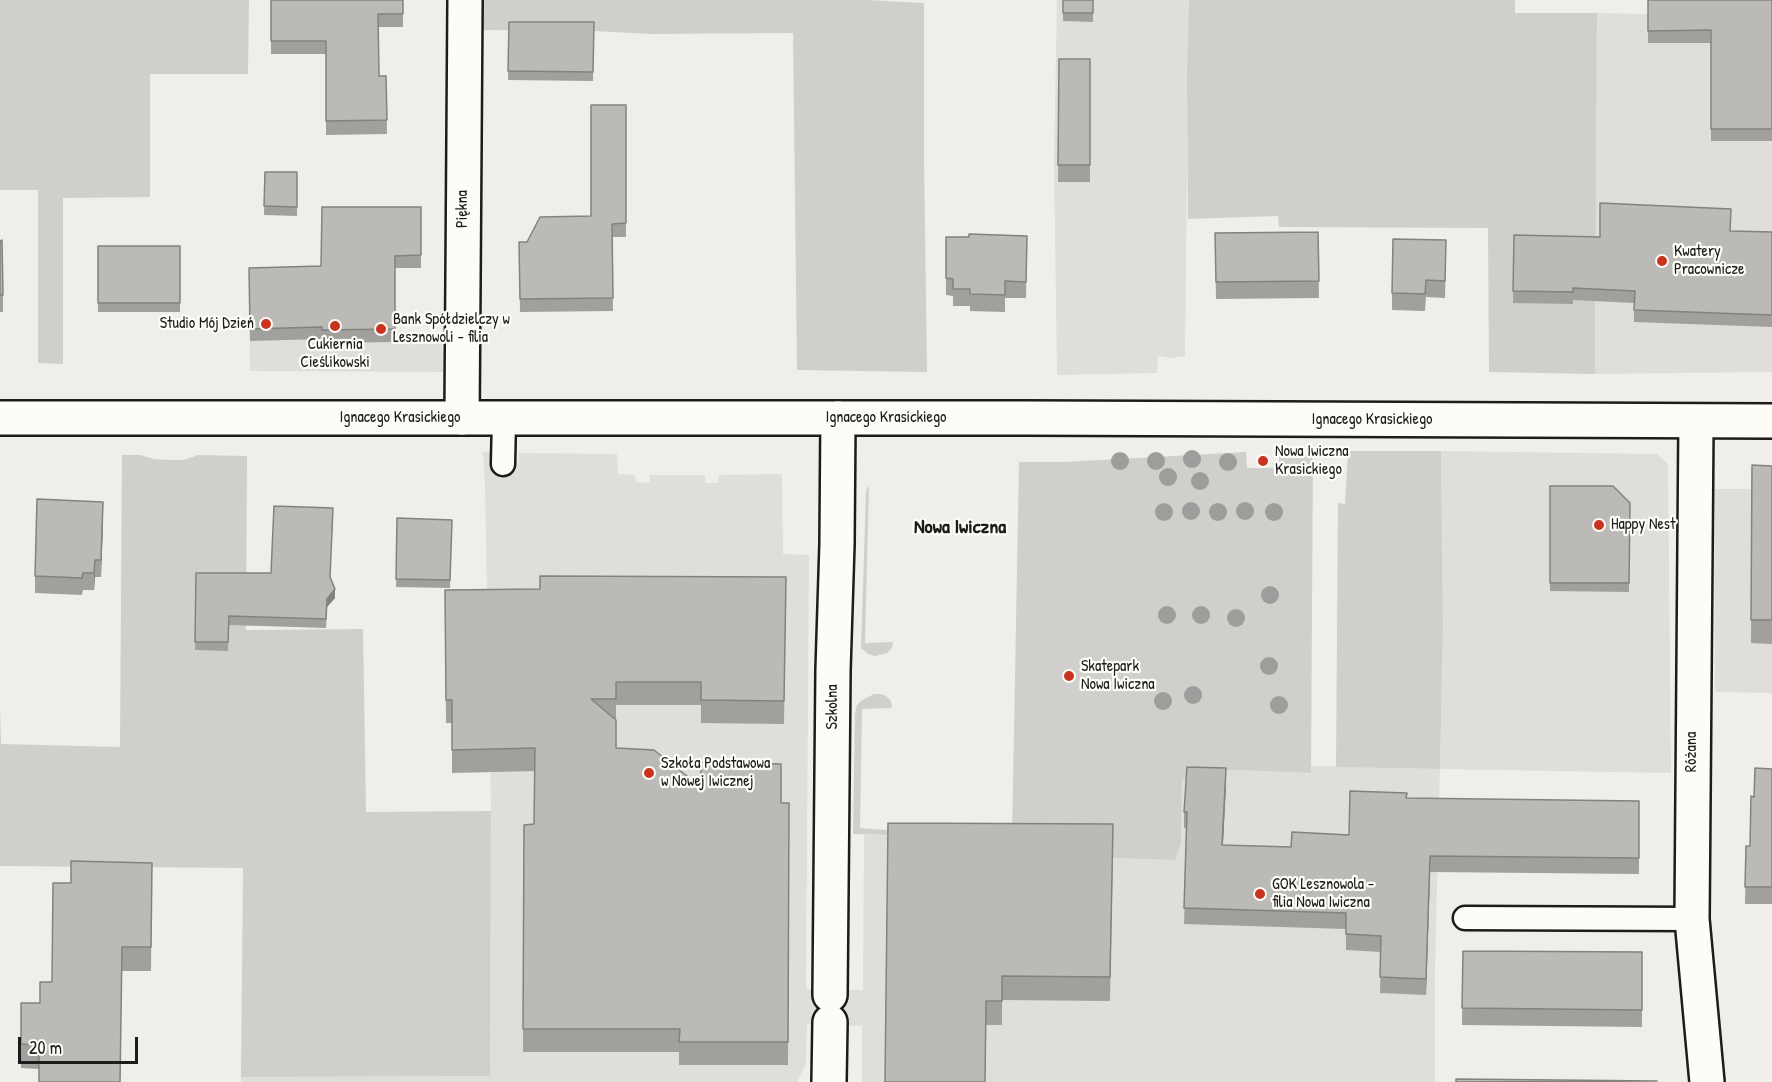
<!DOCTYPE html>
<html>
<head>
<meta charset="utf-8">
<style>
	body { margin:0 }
	#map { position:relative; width:1772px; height:1082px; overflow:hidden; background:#f0eeea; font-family:"Patrick Hand",sans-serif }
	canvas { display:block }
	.scale { position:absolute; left:18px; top:1037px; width:120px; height:27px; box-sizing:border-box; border:3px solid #1c1c1c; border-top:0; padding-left:8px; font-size:18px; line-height:21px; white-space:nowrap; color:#1c1c1c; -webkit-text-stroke:4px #fdfcf7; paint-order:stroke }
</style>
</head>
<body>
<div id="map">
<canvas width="1772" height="1082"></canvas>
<div class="scale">20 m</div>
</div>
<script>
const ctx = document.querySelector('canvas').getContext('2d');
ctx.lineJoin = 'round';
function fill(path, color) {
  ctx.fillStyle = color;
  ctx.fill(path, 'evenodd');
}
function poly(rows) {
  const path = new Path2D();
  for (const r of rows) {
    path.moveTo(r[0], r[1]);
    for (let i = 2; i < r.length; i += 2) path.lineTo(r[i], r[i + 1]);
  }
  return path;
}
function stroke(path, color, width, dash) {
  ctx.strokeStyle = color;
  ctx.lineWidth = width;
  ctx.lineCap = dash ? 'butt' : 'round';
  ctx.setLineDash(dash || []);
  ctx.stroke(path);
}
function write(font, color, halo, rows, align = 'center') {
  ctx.font = font + ' "Patrick Hand",sans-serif';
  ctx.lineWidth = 4.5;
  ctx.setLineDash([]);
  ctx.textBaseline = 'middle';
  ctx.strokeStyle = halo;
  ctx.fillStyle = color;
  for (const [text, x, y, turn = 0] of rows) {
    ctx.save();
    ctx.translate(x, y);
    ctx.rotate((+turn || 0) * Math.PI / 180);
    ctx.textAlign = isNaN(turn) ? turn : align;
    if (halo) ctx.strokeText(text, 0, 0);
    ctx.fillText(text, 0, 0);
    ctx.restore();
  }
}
const built = poly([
	[1057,0,1189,0,1185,356,1171,358,1158,356,1157,373,1057,375,1054,161],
	[1772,0,1772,372,1595,374,1597,13,1648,14],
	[249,280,395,293,395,342,442,343,443,372,250,371],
	[1441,451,1657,454,1668,464,1671,773,1440,769,1435,967,1435,1082,862,1082,862,1026,807,1024,806,1064,797,1082,241,1082,241,1077,490,1076,491,811,485,486,483,452,492,452,491,464,503,464,519,463,519,453,617,454,618,474,635,475,636,482,650,483,650,475,705,475,705,483,718,483,719,475,782,474,783,554,809,555,806,989,863,990,864,835,1012,837,1113,848,1113,858,1175,860,1181,844,1182,780,1204,773,1232,770,1310,773,1311,766,1440,769,1443,625],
	[1714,489,1772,489,1772,693,1715,692]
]);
const green = poly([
	[0,0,249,0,248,74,150,74,150,197,63,198,63,364,38,363,38,190,0,190],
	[481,0,867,0,924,3,924,158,927,372,797,370,793,33,650,34,594,31,479,30],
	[1189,0,1515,0,1515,13,1597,13,1595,374,1489,372,1488,228,1279,227,1278,216,1188,219,1187,74],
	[1348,451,1441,451,1443,625,1440,769,1336,767,1338,503,1345,504],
	[1246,452,1247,468,1279,468,1279,453,1313,454,1311,773,1232,770,1204,773,1182,780,1181,844,1175,860,1113,858,1113,848,1012,837,1019,462,1064,462],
	[122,455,140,455,154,459,170,460,184,460,198,455,247,456,246,630,363,629,366,812,491,811,490,1076,241,1077,243,868,0,866,0,707,1,744,120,747],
	[869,485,865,643,893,642,892,648,887,653,875,656,868,654,861,648,866,491],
	[874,694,881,694,886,696,891,701,892,708,862,709,860,828,887,830,888,835,853,834,855,713,857,705,862,700]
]);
const lane = poly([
	[503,464,504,418],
	[1465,918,1692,919]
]);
const street = poly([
	[462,418,465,0],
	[1696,422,1692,919,1707,1082],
	[830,995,833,670,837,544,838,418],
	[829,1082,830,1022]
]);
const secondary = poly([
	[0,418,1027,418,1772,421]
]);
const trees = [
	[1192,459],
	[1120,461],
	[1156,461],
	[1228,462],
	[1168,477],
	[1200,481],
	[1191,511],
	[1245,511],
	[1164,512],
	[1218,512],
	[1274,512],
	[1270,595],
	[1167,615],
	[1201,615],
	[1236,618],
	[1269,666],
	[1193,695],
	[1163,701],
	[1279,705]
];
const wall = poly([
	[271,0,403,0,403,27,378,27,379,76,386,76,387,134,326,135,326,54,271,54],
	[1063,0,1093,0,1093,22,1063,21],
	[1648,0,1772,0,1772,141,1711,141,1711,43,1648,43],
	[509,22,594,22,593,81,508,80],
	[1059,59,1090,59,1090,182,1058,182],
	[626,105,626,237,612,237,613,311,520,312,519,242,527,242,591,216],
	[265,172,297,172,297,216,264,215],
	[421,207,421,268,395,268,395,342,322,343,322,339,250,341,249,268,321,266],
	[1731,231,1772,232,1772,327,1634,322,1634,303,1573,300,1573,304,1513,303,1514,235,1600,237],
	[1318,232,1319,298,1216,299,1215,233],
	[1027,236,1026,298,1005,298,1005,312,970,311,970,306,953,306,953,296,946,295,946,237],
	[0,241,3,295,3,312,0,312],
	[98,246,180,246,180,312,98,312],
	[1446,257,1445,298,1426,297,1425,311,1392,310,1392,293],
	[1752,465,1772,466,1772,644,1751,643],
	[1550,486,1630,503,1629,592,1550,591],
	[397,518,452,520,450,588,396,587],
	[103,519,101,577,95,577,94,590,83,590,82,595,35,593,35,576],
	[196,573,330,578,335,598,327,607,326,628,229,625,228,651,195,650],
	[786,577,784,724,701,723,701,705,616,705,616,748,701,787,781,803,789,803,788,1065,679,1065,679,1052,523,1052,524,825,534,824,535,771,452,773,452,723,446,723,445,590,540,589],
	[1772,769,1772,904,1745,904,1746,846,1750,846,1754,797],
	[1226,784,1223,845,1291,847,1349,835,1407,798,1639,801,1639,874,1430,872,1426,995,1380,993,1381,952,1346,950,1346,929,1184,924,1187,828,1184,828,1184,812],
	[888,823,1113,848,1110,1001,1002,1000,1002,1025,986,1025],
	[152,863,151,971,122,971,39,1069,21,1068,21,1003,40,1003,52,982,71,883],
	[1463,951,1642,952,1642,1027,1462,1025]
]);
const shadedWall = poly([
	[103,502,103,519,101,577,101,560],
	[95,560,95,577,94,590,94,573],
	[335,589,335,598,327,607,326,628,327,599],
	[1226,768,1226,784,1222,861,1222,845],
	[1430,856,1430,872,1426,995,1426,979]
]);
const building = poly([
	[271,0,403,0,403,14,378,14,379,76,386,76,387,120,326,121,326,41,271,41,271,0],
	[1063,0,1093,0,1093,13,1063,13,1063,0],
	[1648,0,1772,0,1772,129,1711,129,1711,30,1648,31,1648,0],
	[509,22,594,22,593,72,508,71,509,22],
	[1059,59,1090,59,1090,165,1058,165,1059,59],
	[591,105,626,105,626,223,612,224,613,298,520,299,519,242,527,242,540,217,591,216,591,105],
	[265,172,297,172,297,207,264,206,265,172],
	[1600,203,1731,209,1730,231,1772,232,1772,315,1634,310,1635,291,1573,288,1573,292,1513,291,1514,235,1600,237,1600,203],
	[322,207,421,207,421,255,395,256,395,329,322,330,322,327,250,329,249,268,321,266,322,207],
	[1318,232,1319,281,1216,282,1215,233,1318,232],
	[969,234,1027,236,1026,282,1005,281,1005,295,970,294,970,289,953,289,953,279,946,278,946,237,969,237,969,234],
	[1393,239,1446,240,1445,281,1426,280,1425,294,1392,293,1393,239],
	[2,240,3,295,0,295,0,241,2,240],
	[98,246,180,246,180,303,98,303,98,246],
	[1752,465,1772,466,1772,620,1751,620,1752,465],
	[1550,486,1613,486,1630,503,1629,583,1550,583,1550,486],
	[37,499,103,502,101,560,95,560,94,573,83,573,82,578,35,576,37,499],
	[274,506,333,508,330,577,335,589,327,599,326,619,229,616,228,642,195,642,196,573,271,573,274,506],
	[397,518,452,520,450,580,396,579,397,518],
	[540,576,786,577,784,701,701,700,701,682,616,682,616,699,591,699,616,720,616,748,654,750,701,787,701,762,781,764,781,803,789,803,788,1042,679,1042,680,1029,523,1029,524,825,534,824,535,748,452,750,452,700,446,700,445,590,540,589,540,576],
	[1187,767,1226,768,1222,845,1291,847,1292,832,1349,835,1350,791,1407,793,1406,798,1639,801,1639,858,1430,856,1426,979,1380,977,1381,936,1346,934,1346,913,1184,908,1187,812,1184,812,1187,767],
	[1755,768,1772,769,1772,887,1745,887,1746,846,1750,846,1751,796,1754,797,1755,768],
	[888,823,1113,824,1110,977,1002,976,1002,1001,986,1001,985,1082,885,1082,888,823],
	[71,861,152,863,151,947,122,947,120,1082,39,1082,39,1045,21,1044,21,1003,40,1003,40,982,52,982,53,883,71,883,71,861],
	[1463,951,1642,952,1642,1010,1462,1008,1463,951],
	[1456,1079,1657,1081,1456,1082,1456,1079]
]);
const markers = [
	[1662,261,6,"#c8321e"],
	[266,324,6,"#c8321e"],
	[335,326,6,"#c8321e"],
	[381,329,6,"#c8321e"],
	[1263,461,6,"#c8321e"],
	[1599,525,6,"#c8321e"],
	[1069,676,6,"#c8321e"],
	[649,773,6,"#c8321e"],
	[1260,894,6,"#c8321e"]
];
const streetNames = [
	["Piękna",463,209,-90],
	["Ignacego Krasickiego",400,418],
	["Ignacego Krasickiego",886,418],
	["Ignacego Krasickiego",1372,420],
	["Szkolna",833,707,-90],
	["Różana",1692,752,-90]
];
const poiNames = [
	["Kwatery",1674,252],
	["Pracownicze",1674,270],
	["Bank Spółdzielczy w",393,320],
	["Lesznowoli - filia",393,338],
	["Studio Mój Dzień",254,324,"right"],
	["Cukiernia",335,345,"center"],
	["Cieślikowski",335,363,"center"],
	["Nowa Iwiczna",1275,452],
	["Krasickiego",1275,470],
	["Happy Nest",1611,525],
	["Skatepark",1081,667],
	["Nowa Iwiczna",1081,685],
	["Szkoła Podstawowa",661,764],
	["w Nowej Iwicznej",661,782],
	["GOK Lesznowola -",1272,885],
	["filia Nowa Iwiczna",1272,903]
];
const quarterNames = [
	["Nowa Iwiczna",960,528]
];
fill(built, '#e0deda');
fill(green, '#d0cfcc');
stroke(lane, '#1c1c1c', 27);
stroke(street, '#1c1c1c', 38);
stroke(secondary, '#1c1c1c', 38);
stroke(lane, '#fdfcf7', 22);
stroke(street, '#fdfcf7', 33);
stroke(secondary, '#fdfcf7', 33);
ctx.fillStyle = '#9e9d9b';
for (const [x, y] of trees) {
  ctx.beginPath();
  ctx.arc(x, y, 9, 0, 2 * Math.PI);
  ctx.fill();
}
fill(wall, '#a1a09d');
fill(shadedWall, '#83827f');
fill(building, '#bbbab6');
stroke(building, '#83827f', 1.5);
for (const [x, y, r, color] of markers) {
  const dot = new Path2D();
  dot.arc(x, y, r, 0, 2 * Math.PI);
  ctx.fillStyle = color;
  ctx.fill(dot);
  stroke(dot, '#fdfcf7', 2);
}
write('16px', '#1c1c1c', '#fdfcf7', streetNames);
write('16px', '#1c1c1c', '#fdfcf7', poiNames, 'left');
write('bold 20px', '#1c1c1c', '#fdfcf7', quarterNames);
</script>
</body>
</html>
